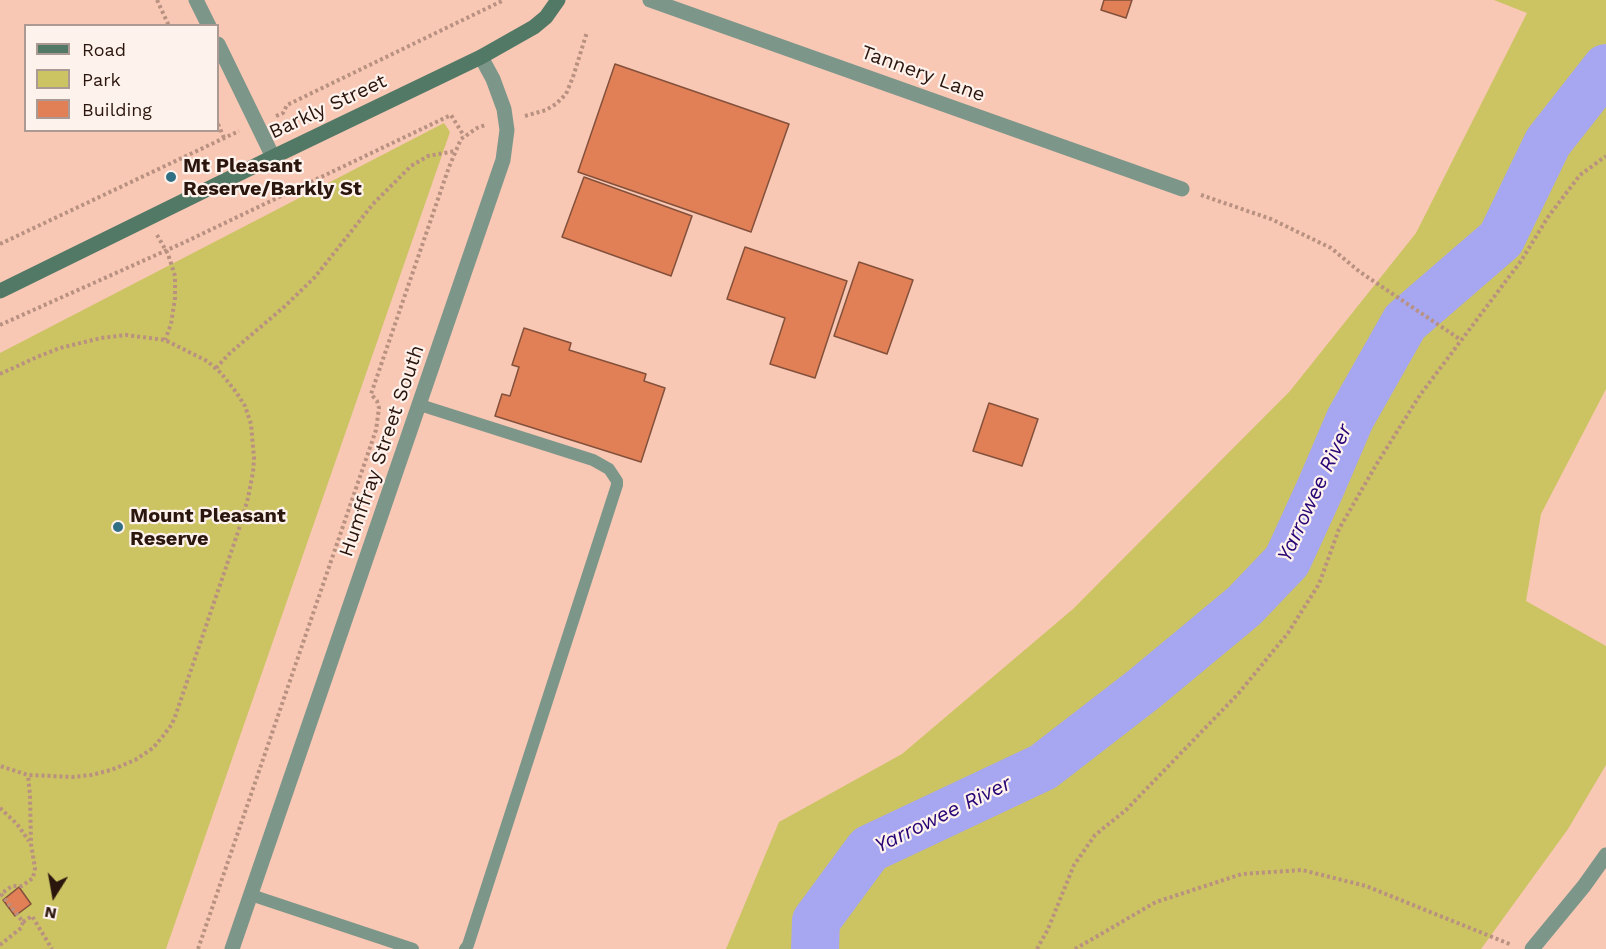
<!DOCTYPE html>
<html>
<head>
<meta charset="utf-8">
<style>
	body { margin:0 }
	#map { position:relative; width:1606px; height:949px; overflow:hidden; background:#f8c8b4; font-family:"Work Sans",sans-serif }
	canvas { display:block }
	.legend { position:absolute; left:24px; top:24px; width:195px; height:108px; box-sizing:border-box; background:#fef2ed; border:2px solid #aa9a93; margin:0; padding:8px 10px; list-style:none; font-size:18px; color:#2b160d }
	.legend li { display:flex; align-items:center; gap:12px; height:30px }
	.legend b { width:30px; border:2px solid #aa9a93 }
	.north { position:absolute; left:24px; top:865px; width:60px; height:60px; -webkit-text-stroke:4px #fef2ed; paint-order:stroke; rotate:191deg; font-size:16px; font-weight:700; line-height:24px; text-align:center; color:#2b160d }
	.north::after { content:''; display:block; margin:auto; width:21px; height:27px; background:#2b160d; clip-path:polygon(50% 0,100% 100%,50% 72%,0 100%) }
</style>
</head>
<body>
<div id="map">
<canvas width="1606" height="949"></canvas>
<ul class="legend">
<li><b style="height:8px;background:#527866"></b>Road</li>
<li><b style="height:16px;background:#ccc363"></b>Park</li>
<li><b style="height:16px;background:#e18056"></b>Building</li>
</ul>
<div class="north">N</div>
</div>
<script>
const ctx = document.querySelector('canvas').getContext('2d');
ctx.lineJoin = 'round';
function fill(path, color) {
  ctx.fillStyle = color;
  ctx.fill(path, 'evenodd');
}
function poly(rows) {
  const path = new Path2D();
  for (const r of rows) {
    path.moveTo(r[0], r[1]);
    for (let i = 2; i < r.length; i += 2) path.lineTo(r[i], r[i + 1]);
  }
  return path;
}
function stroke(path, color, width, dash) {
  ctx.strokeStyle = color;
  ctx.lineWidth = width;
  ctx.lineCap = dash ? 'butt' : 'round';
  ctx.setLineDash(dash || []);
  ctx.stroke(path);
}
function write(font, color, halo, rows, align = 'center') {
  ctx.font = font + ' "Work Sans",sans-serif';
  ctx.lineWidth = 4.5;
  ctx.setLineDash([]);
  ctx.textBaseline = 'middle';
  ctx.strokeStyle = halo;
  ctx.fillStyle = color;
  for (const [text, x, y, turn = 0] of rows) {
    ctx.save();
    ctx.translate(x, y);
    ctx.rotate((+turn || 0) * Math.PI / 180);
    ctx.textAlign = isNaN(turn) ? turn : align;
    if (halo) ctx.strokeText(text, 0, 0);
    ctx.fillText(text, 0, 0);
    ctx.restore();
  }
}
const green = poly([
	[1494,0,1606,0,1606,389,1541,514,1526,601,1606,646,1606,765,1568,829,1481,949,726,949,779,822,902,754,1073,609,1290,391,1416,233,1527,13],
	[444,123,450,132,166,949,0,949,0,353]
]);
const river = poly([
	[815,949,816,921,869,849,1043,767,1144,689,1244,606,1287,561,1320,489,1350,419,1405,322,1501,239,1548,142,1606,68]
]);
const building = poly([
	[1104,0,1132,0,1126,18,1101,10,1104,0],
	[615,64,789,124,751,232,578,172,615,64],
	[584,177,692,216,671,276,562,237,584,177],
	[745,247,847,281,815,378,770,364,785,318,727,299,745,247],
	[859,262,913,280,887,354,834,336,859,262],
	[524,328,571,343,569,350,646,374,644,381,665,388,641,462,495,416,502,394,510,396,519,367,512,365,524,328],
	[989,403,1038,419,1022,466,973,451,989,403],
	[19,887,31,904,15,916,3,900,19,887]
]);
const path = poly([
	[157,0,169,26],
	[276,116,283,113,287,105,504,0],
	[525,116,546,110,556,104,566,94,573,77,587,32],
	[218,124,224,138],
	[1201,195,1271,219,1331,248,1360,272,1461,340],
	[157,235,168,254,175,276,175,298,171,324,165,340],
	[0,244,239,131],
	[0,325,185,242,451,115,464,136],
	[216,368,230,353,284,307,315,277,373,204,411,166,428,156,455,151],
	[0,374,37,357,60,348,101,338,126,335,165,340,207,361,221,373,236,392,245,406,251,424,254,458,253,472,248,498,239,529,176,714,172,724,163,736,153,748,135,760,111,770,91,775,73,777,28,775,0,766],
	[0,808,17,824,29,841],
	[23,922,32,916,52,949],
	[0,945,21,928,23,922,1,894,12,886,22,886,33,878,35,868,31,844,30,795,28,775],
	[198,949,376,430,379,408,377,401,371,394,449,167,461,139,477,128,485,125],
	[1037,949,1048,929,1074,865,1095,835,1126,810,1238,694,1288,633,1319,584,1339,529,1376,465,1420,395,1521,261,1548,217,1580,175,1606,156],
	[1075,949,1156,902,1242,874,1302,870,1366,886,1512,945]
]);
const service = poly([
	[420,405,593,460,609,469,617,481,617,485,468,945,465,949],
	[251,895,413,949]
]);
const minor = poly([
	[196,0,209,26],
	[650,0,1182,189],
	[218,44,273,157],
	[232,949,503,160,507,130,504,109,493,79,481,57],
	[1532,949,1584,886,1606,855]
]);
const secondary = poly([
	[0,291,273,157,481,57,534,27,546,17,558,0]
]);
const markers = [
	[171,177,6,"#306f84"],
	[118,527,6,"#306f84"]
];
const streetNames = [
	["Tannery Lane",923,74,20],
	["Barkly Street",328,107,-25],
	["Humffray Street South",382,451,-71]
];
const poiNames = [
	["Mt Pleasant",183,166],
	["Reserve/Barkly St",183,189],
	["Mount Pleasant",130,516],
	["Reserve",130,539]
];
const waterNames = [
	["Yarrowee River",1315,493,-65],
	["Yarrowee River",943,815,-26]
];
fill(green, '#ccc363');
stroke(river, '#a6a6f1', 48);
fill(building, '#e18056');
stroke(building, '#83503b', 1.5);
stroke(path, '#b99181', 4, [3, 3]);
stroke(service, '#7d968a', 12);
stroke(minor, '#7d968a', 15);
stroke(secondary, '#527866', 15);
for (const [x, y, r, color] of markers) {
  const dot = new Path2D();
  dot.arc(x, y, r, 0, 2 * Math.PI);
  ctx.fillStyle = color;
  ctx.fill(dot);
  stroke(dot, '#fef2ed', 2);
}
write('20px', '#2b160d', '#fef2ed', streetNames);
write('bold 20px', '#2b160d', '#fef2ed', poiNames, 'left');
write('italic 21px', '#290676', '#fef2ed', waterNames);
</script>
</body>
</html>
